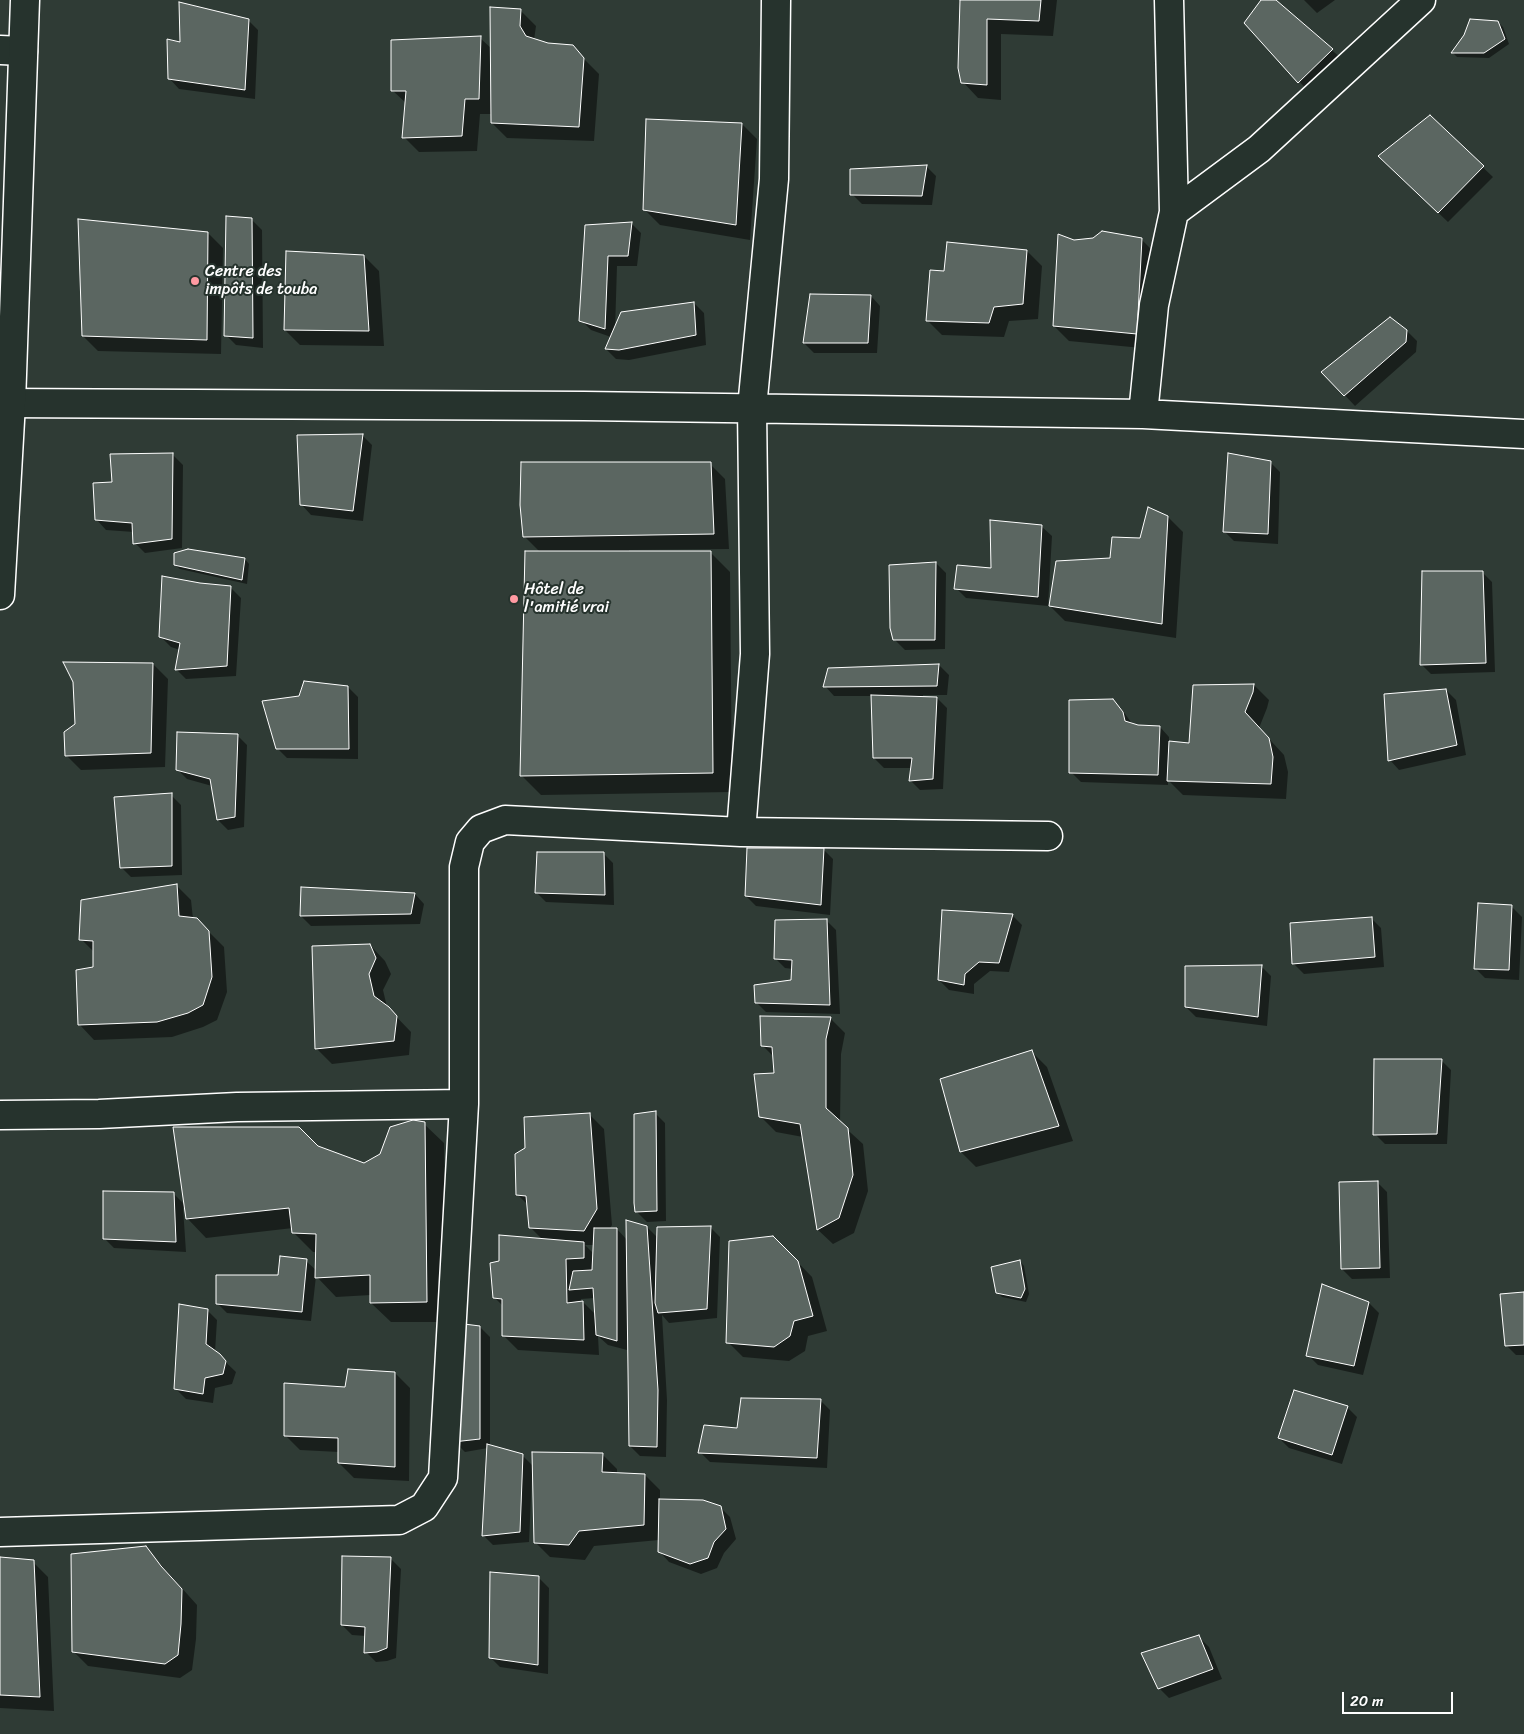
<!DOCTYPE html>
<html>
<head>
<meta charset="utf-8">
<style>
	body { margin:0 }
	#map { position:relative; width:1524px; height:1734px; overflow:hidden; background:#2f3b35; font-family:Sriracha,sans-serif }
	canvas { display:block }
	.scale { position:absolute; left:1342px; top:1692px; width:111px; height:22px; box-sizing:border-box; border:2px solid #fff; border-top:0; padding-left:6px; font-size:15px; line-height:18px; white-space:nowrap; color:#fff; -webkit-text-stroke:4px #26332d; paint-order:stroke }
</style>
</head>
<body>
<div id="map">
<canvas width="1524" height="1734"></canvas>
<div class="scale">20 m</div>
</div>
<script>
const ctx = document.querySelector('canvas').getContext('2d');
ctx.lineJoin = 'round';
function fill(path, color) {
  ctx.fillStyle = color;
  ctx.fill(path, 'evenodd');
}
function poly(rows) {
  const path = new Path2D();
  for (const r of rows) {
    path.moveTo(r[0], r[1]);
    for (let i = 2; i < r.length; i += 2) path.lineTo(r[i], r[i + 1]);
  }
  return path;
}
function stroke(path, color, width, dash) {
  ctx.strokeStyle = color;
  ctx.lineWidth = width;
  ctx.lineCap = dash ? 'butt' : 'round';
  ctx.setLineDash(dash || []);
  ctx.stroke(path);
}
function write(font, color, halo, rows, align = 'center') {
  ctx.font = font + ' Sriracha,sans-serif';
  ctx.lineWidth = 4;
  ctx.setLineDash([]);
  ctx.textBaseline = 'middle';
  ctx.strokeStyle = halo;
  ctx.fillStyle = color;
  for (const [text, x, y, turn = 0] of rows) {
    ctx.save();
    ctx.translate(x, y);
    ctx.rotate((+turn || 0) * Math.PI / 180);
    ctx.textAlign = isNaN(turn) ? turn : align;
    if (halo) ctx.strokeText(text, 0, 0);
    ctx.fillText(text, 0, 0);
    ctx.restore();
  }
}
const shadow = poly([
	[961,0,1057,0,1053,36,1001,34,1001,100,978,98,963,82],
	[1262,0,1274,0,1342,59,1309,92,1246,23],
	[1304,0,1335,0,1317,13],
	[521,11,536,26,534,40,547,44,572,47,599,74,594,141,507,138,492,123,492,114,480,114,477,151,419,152,404,137,407,104,392,90,480,38,492,49],
	[248,20,258,30,255,99,179,89,169,78,181,44],
	[1498,22,1503,27,1509,44,1489,58,1457,57,1453,53,1465,36],
	[1430,117,1493,177,1448,222,1389,166],
	[742,124,757,139,750,240,660,225,645,210],
	[926,166,936,176,932,205,862,204,852,194],
	[252,220,262,230,263,348,236,345,226,335],
	[631,223,641,233,637,266,617,266,615,330,694,303,704,313,706,345,629,360,616,359,606,349,611,337,591,330,581,320,586,226],
	[208,233,223,248,221,354,98,351,83,336],
	[1141,239,1156,254,1152,349,1069,341,1054,326],
	[1027,251,1042,266,1038,319,1009,321,1004,337,942,335,927,320,946,272],
	[364,256,379,271,384,346,300,345,285,330],
	[811,295,871,296,880,306,877,353,814,353,804,343],
	[1407,331,1417,341,1416,352,1355,406,1323,372],
	[362,435,372,445,363,521,311,515,301,504],
	[173,455,183,465,182,548,145,553,135,543,134,532,106,530,96,519,113,483],
	[1270,462,1280,472,1278,544,1234,541,1224,531],
	[710,464,725,479,729,549,629,550,629,552,711,553,730,572,732,792,541,795,521,775,540,552,524,536],
	[1168,517,1183,532,1176,638,1065,621,1050,606,1111,559,1141,540],
	[1041,526,1052,536,1048,606,966,598,956,588,992,569],
	[245,559,249,564,247,584,180,569,175,565],
	[936,563,946,573,945,649,905,650,895,640,890,566],
	[1482,572,1492,582,1495,672,1431,674,1421,664],
	[200,584,231,588,241,598,236,676,186,679,176,669,180,650,171,647,161,637],
	[153,664,168,679,165,767,81,770,66,755],
	[939,665,949,675,947,695,923,695,923,698,937,698,947,708,943,789,920,790,910,780,912,768,884,768,874,758,872,696,834,696,825,686],
	[1254,685,1269,700,1267,708,1259,728,1284,755,1288,772,1286,799,1183,795,1168,780,1168,785,1081,782,1071,772,1113,701,1123,711,1133,725,1160,727,1169,737,1169,743,1191,744],
	[348,687,358,697,358,759,287,758,277,748],
	[1446,690,1456,700,1466,755,1399,770,1390,760],
	[237,735,247,745,244,827,228,830,218,820,212,786,187,779,177,769],
	[171,795,181,805,182,875,131,877,121,867],
	[823,849,833,859,830,915,756,906,746,896],
	[603,853,613,863,614,905,546,902,536,892],
	[176,885,191,900,193,919,196,919,224,947,227,992,217,1020,203,1027,172,1037,94,1040,80,1025,94,968,95,953,81,939],
	[415,894,424,904,420,924,311,926,301,916],
	[1512,907,1522,917,1519,980,1485,978,1475,968],
	[1012,915,1022,925,1009,972,990,971,974,984,974,994,949,990,939,980],
	[1371,918,1381,928,1384,967,1304,974,1294,964],
	[826,920,836,930,840,1014,766,1012,756,1002,793,981,793,969,785,968,775,958],
	[370,945,385,961,391,974,383,990,387,1007,411,1032,409,1055,332,1064,317,1049],
	[1261,966,1271,976,1267,1026,1196,1017,1186,1007],
	[830,1018,845,1033,841,1054,840,1123,863,1144,868,1191,854,1233,833,1244,818,1230,803,1137,776,1132,760,1116,776,1074,774,1057,762,1045],
	[1032,1052,1047,1067,1073,1141,976,1167,961,1152],
	[1441,1060,1451,1070,1447,1144,1385,1144,1375,1134],
	[655,1113,665,1123,666,1221,647,1222,637,1212],
	[589,1114,604,1129,612,1225,609,1230,617,1229,628,1241,647,1227,658,1238,710,1227,720,1237,717,1318,669,1323,662,1315,667,1400,666,1457,640,1456,630,1446,629,1340,627,1340,627,1350,608,1345,598,1336,599,1355,518,1350,503,1335,503,1306,494,1297,501,1262,543,1240,530,1227,528,1205,517,1194],
	[585,1245,594,1245,594,1254],
	[595,1298,596,1315,583,1302,581,1302,581,1299],
	[424,1124,444,1143,447,1322,391,1322,371,1303,371,1295,336,1297,316,1276,311,1321,227,1313,217,1303,280,1277,306,1261,317,1271,317,1252,313,1252,293,1232,293,1228,206,1238,187,1218,185,1207,183,1208,186,1252,114,1248,104,1238,173,1193,185,1205,318,1148,364,1165,381,1155],
	[1377,1182,1387,1192,1390,1278,1352,1279,1342,1269],
	[773,1237,812,1277,827,1331,808,1336,805,1351,789,1361,743,1357,728,1342],
	[1020,1261,1024,1266,1029,1294,1026,1302,1002,1297,998,1293],
	[1524,1294,1524,1355,1516,1355,1506,1345],
	[1369,1303,1379,1313,1363,1375,1318,1365,1308,1355],
	[207,1310,217,1320,215,1352,236,1372,232,1384,215,1388,213,1403,186,1399,176,1389],
	[480,1327,490,1337,490,1446,522,1455,534,1467,602,1454,617,1469,617,1474,645,1475,660,1490,660,1500,720,1507,730,1517,736,1539,724,1553,717,1568,701,1574,669,1562,659,1551,659,1540,594,1546,585,1560,550,1557,535,1542,534,1475,532,1475,529,1542,493,1545,483,1535,488,1448,465,1452,455,1442],
	[395,1373,410,1388,409,1481,354,1478,339,1463,339,1452,300,1450,285,1435,346,1388],
	[820,1400,830,1410,827,1468,710,1462,700,1452,738,1430],
	[1347,1407,1357,1417,1342,1464,1289,1448,1279,1438],
	[145,1547,197,1605,196,1639,192,1670,180,1678,88,1666,73,1651],
	[0,1559,33,1562,48,1577,54,1711,0,1708],
	[391,1559,401,1569,396,1658,387,1661,376,1662,366,1652,366,1636,352,1635,342,1625],
	[539,1578,549,1588,548,1674,500,1667,490,1657],
	[1199,1637,1209,1647,1222,1679,1169,1698,1159,1688]
]);
const building = poly([
	[960,0,1041,0,1039,21,987,19,987,85,961,83,958,68,960,0],
	[1261,0,1276,0,1333,49,1298,83,1244,23,1261,0],
	[179,2,249,19,245,90,168,79,167,39,180,42,179,2],
	[490,7,521,9,520,26,526,36,548,43,573,45,584,58,579,127,491,123,490,7],
	[1470,19,1498,21,1505,39,1484,53,1451,53,1464,35,1470,19],
	[481,36,479,99,465,99,462,136,402,138,406,91,391,91,391,40,481,36],
	[1430,115,1484,166,1438,213,1378,156,1430,115],
	[646,119,742,123,736,225,643,210,646,119],
	[927,165,922,196,850,195,850,169,927,165],
	[226,216,252,218,253,338,224,336,226,216],
	[78,219,208,232,207,340,82,336,78,219],
	[632,222,628,256,608,256,605,329,579,321,585,225,632,222],
	[1102,231,1142,238,1137,334,1053,326,1058,234,1074,240,1093,238,1102,231],
	[947,242,1027,250,1023,304,994,307,989,323,926,321,930,270,944,271,947,242],
	[286,251,364,255,369,331,284,330,286,251],
	[810,294,871,295,868,343,803,343,810,294],
	[694,302,696,335,619,350,605,349,621,312,694,302],
	[1390,317,1407,330,1406,342,1344,396,1321,372,1390,317],
	[363,434,353,511,300,505,297,435,363,434],
	[173,453,172,539,133,544,132,523,95,520,93,483,112,482,110,454,173,453],
	[1228,453,1271,461,1268,534,1223,532,1228,453],
	[521,462,711,462,714,534,523,537,520,505,521,462],
	[1148,507,1168,516,1162,624,1049,606,1056,561,1110,558,1112,537,1140,538,1148,507],
	[990,520,1042,525,1038,597,954,589,957,565,991,568,990,520],
	[188,549,245,558,242,580,174,565,174,553,188,549],
	[525,551,711,551,713,773,520,776,525,551],
	[936,562,935,640,893,640,890,628,889,565,936,562],
	[1422,571,1483,571,1486,663,1420,665,1422,571],
	[162,576,200,583,231,586,227,666,175,670,180,643,159,637,162,576],
	[63,662,153,663,151,753,65,756,64,732,75,724,73,682,63,662],
	[939,664,937,686,823,687,828,668,939,664],
	[304,681,348,686,349,749,276,749,262,701,299,696,304,681],
	[1254,684,1253,692,1245,712,1269,738,1273,757,1271,784,1167,781,1169,741,1189,743,1193,685,1254,684],
	[1446,689,1457,745,1388,761,1384,694,1446,689],
	[871,695,937,697,933,779,909,781,912,758,873,758,871,695],
	[1113,699,1123,712,1125,721,1138,725,1160,726,1158,775,1069,773,1069,700,1113,699],
	[177,732,238,734,235,817,217,820,210,779,176,770,177,732],
	[172,793,172,866,120,868,114,797,172,793],
	[747,848,824,848,821,905,745,896,747,848],
	[537,852,604,852,605,895,535,893,537,852],
	[177,884,179,916,197,918,209,931,212,977,203,1005,188,1013,157,1022,78,1025,76,970,93,967,93,941,79,940,81,900,177,884],
	[301,887,415,893,411,914,300,916,301,887],
	[1478,903,1512,905,1509,970,1474,969,1478,903],
	[942,910,1013,914,999,963,979,962,965,974,964,985,938,980,942,910],
	[1372,917,1375,957,1292,964,1290,923,1372,917],
	[827,919,830,1005,755,1003,754,985,791,980,792,960,774,959,775,920,827,919],
	[370,944,376,958,369,974,374,996,389,1007,397,1016,394,1041,315,1049,312,946,370,944],
	[1262,965,1258,1017,1185,1007,1185,966,1262,965],
	[760,1016,831,1017,826,1039,826,1108,848,1128,853,1175,839,1218,817,1230,800,1124,759,1117,754,1074,774,1073,772,1047,761,1046,760,1016],
	[1032,1050,1059,1126,960,1152,940,1079,1032,1050],
	[1374,1059,1442,1059,1437,1134,1373,1135,1374,1059],
	[656,1111,657,1211,635,1212,634,1203,634,1114,656,1111],
	[590,1113,597,1209,584,1231,529,1228,526,1196,516,1195,515,1154,525,1148,524,1117,590,1113],
	[413,1120,425,1122,427,1302,370,1303,370,1275,315,1278,316,1234,292,1233,289,1208,186,1219,173,1127,299,1127,318,1146,364,1163,380,1154,390,1127,413,1120],
	[1378,1181,1380,1268,1341,1269,1339,1182,1378,1181],
	[103,1191,174,1192,176,1242,103,1239,103,1191],
	[626,1220,647,1226,658,1390,657,1447,629,1446,626,1220],
	[711,1226,707,1309,658,1313,655,1303,657,1227,711,1226],
	[594,1228,617,1228,617,1341,596,1335,593,1288,569,1290,573,1271,592,1270,594,1228],
	[499,1235,584,1242,584,1258,566,1259,567,1303,583,1301,584,1340,502,1336,502,1299,493,1298,490,1263,499,1261,499,1235],
	[773,1236,798,1261,813,1316,794,1321,790,1336,774,1347,726,1343,729,1241,773,1236],
	[280,1256,307,1259,302,1312,216,1304,216,1275,278,1275,280,1256],
	[1020,1260,1025,1289,1021,1298,996,1293,991,1267,1020,1260],
	[1322,1284,1369,1302,1354,1366,1306,1356,1322,1284],
	[1524,1292,1524,1345,1505,1346,1500,1294,1524,1292],
	[179,1304,208,1309,206,1344,220,1354,226,1361,223,1374,205,1378,203,1394,174,1389,179,1304],
	[456,1323,480,1326,480,1439,453,1442,456,1323],
	[348,1369,395,1372,395,1467,338,1463,338,1438,284,1436,284,1383,345,1387,348,1369],
	[1294,1390,1348,1406,1332,1455,1278,1438,1294,1390],
	[741,1398,821,1399,817,1458,698,1453,704,1425,737,1428,741,1398],
	[487,1444,523,1454,520,1532,482,1536,487,1444],
	[532,1452,603,1453,602,1472,645,1474,644,1525,579,1531,569,1545,534,1543,532,1452],
	[659,1499,703,1500,721,1506,726,1529,714,1542,708,1558,690,1564,658,1552,659,1499],
	[146,1546,161,1566,182,1589,181,1624,178,1655,165,1664,72,1652,71,1554,146,1546],
	[342,1556,391,1557,387,1648,377,1652,364,1653,365,1627,341,1625,342,1556],
	[0,1557,34,1560,40,1697,0,1695,0,1557],
	[490,1572,539,1576,538,1665,489,1658,490,1572],
	[1199,1635,1213,1669,1158,1689,1141,1653,1199,1635]
]);
const street = poly([
	[1169,0,1174,212],
	[0,50,23,51],
	[0,403,584,406,1143,414,1524,434],
	[1143,414,1154,305,1174,212,1259,149,1421,0],
	[741,832,1048,836],
	[0,1115,99,1114,237,1107,464,1104,464,867,470,842,481,829,505,820,741,832,755,654,752,408,774,179,776,0],
	[0,1532,399,1520,424,1507,443,1478,464,1104]
]);
const secondary = poly([
	[0,595,11,403,25,0]
]);
const markers = [
	[195,281,5,"#ff9aa2"],
	[514,599,5,"#ff9aa2"]
];
const poiNames = [
	["Centre des",205,272],
	["impôts de touba",205,290],
	["Hôtel de",524,590],
	["l'amitié vrai",524,608]
];
fill(shadow, '#0007');
fill(building, '#5b6661');
stroke(building, '#fff', 1);
stroke(street, '#fff', 31);
stroke(secondary, '#fff', 31);
stroke(street, '#26332d', 28);
stroke(secondary, '#26332d', 28);
for (const [x, y, r, color] of markers) {
  const dot = new Path2D();
  dot.arc(x, y, r, 0, 2 * Math.PI);
  ctx.fillStyle = color;
  ctx.fill(dot);
  stroke(dot, '#26332d', 2);
}
write('16px', '#fff', '#26332d', poiNames, 'left');
</script>
</body>
</html>
